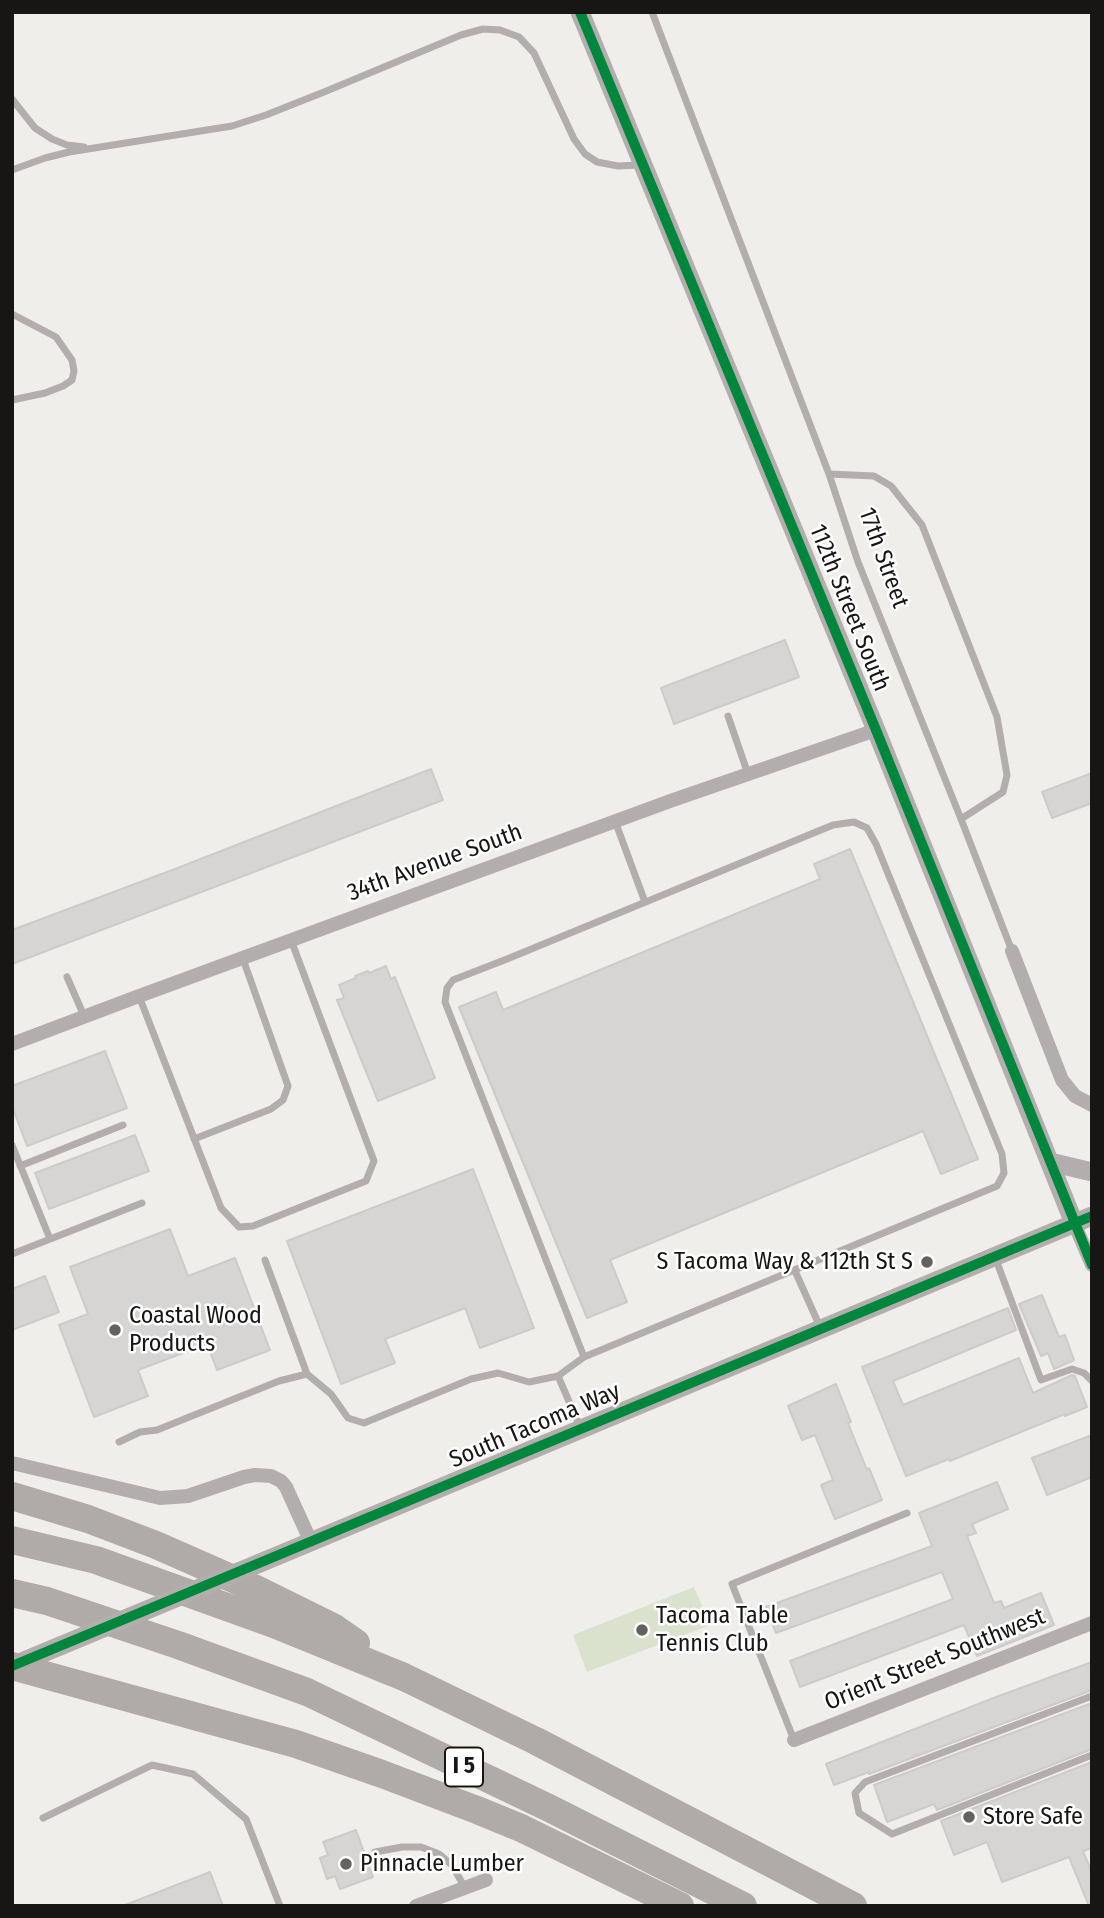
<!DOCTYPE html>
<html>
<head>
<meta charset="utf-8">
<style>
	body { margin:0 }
	#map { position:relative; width:1104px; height:1918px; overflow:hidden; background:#efeeea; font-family:"Fira Sans Condensed",sans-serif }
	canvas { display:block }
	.frame { position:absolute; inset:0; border:14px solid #171614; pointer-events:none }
</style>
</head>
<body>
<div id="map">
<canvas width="1104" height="1918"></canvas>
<div class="frame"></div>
</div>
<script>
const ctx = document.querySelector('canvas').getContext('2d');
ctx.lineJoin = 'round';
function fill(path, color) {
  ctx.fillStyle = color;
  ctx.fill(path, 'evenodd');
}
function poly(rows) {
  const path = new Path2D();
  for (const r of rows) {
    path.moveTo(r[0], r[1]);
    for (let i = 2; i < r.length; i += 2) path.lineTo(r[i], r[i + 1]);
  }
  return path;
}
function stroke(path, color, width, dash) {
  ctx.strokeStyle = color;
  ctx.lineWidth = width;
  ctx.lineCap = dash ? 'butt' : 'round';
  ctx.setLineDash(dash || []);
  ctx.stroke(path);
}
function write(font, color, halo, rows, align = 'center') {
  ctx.font = font + ' "Fira Sans Condensed",sans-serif';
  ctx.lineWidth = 5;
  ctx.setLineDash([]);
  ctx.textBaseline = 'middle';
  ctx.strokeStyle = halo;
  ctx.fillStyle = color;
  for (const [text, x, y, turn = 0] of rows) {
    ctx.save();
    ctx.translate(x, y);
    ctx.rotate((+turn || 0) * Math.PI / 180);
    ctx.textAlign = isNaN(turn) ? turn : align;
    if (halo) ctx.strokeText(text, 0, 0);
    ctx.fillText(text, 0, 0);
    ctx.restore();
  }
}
const green = poly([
	[694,1587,710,1625,587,1672,573,1635]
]);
const building = poly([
	[785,640,799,677,674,724,661,688,785,640],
	[431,769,443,800,12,964,12,930,175,869,431,769],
	[1092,773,1092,803,1052,818,1042,792,1092,773],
	[850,849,978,1159,941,1174,923,1131,610,1260,627,1302,587,1318,459,1007,496,992,503,1010,820,879,814,864,850,849],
	[386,966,391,979,395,977,435,1078,378,1101,337,1000,344,998,339,985,356,978,355,976,368,971,369,973,386,966],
	[105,1051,127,1108,27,1146,12,1106,12,1086,105,1051],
	[135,1135,149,1171,49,1209,35,1173,135,1135],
	[473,1169,534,1328,480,1348,465,1308,385,1339,395,1363,341,1384,287,1241,473,1169],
	[170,1229,188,1276,235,1258,270,1350,217,1370,207,1344,138,1370,148,1396,94,1417,59,1325,88,1314,70,1267,170,1229],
	[45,1276,59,1312,12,1330,12,1289,45,1276],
	[1042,1295,1059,1337,1065,1335,1074,1360,1054,1369,1048,1353,1041,1356,1019,1304,1042,1295],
	[1008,1308,1016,1330,893,1381,903,1405,1019,1358,1033,1393,1072,1375,1075,1376,1087,1407,1065,1416,1065,1414,950,1461,949,1459,906,1476,862,1367,1008,1308],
	[836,1384,851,1422,848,1423,867,1470,869,1468,882,1500,835,1519,821,1485,833,1480,815,1435,802,1440,788,1406,836,1384],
	[1092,1435,1092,1477,1047,1495,1032,1458,1092,1435],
	[997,1482,1008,1509,972,1524,976,1533,967,1536,994,1603,1001,1601,1004,1608,1041,1593,1054,1625,977,1656,964,1625,800,1687,790,1661,953,1599,942,1572,776,1633,766,1607,932,1546,919,1513,997,1482],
	[1092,1662,1092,1690,869,1774,869,1772,834,1785,826,1764,996,1697,1092,1662],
	[1092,1703,1092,1749,937,1810,934,1804,887,1822,874,1785,1092,1703],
	[1092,1762,1092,1848,1083,1851,1092,1873,1092,1906,1089,1906,1069,1857,1002,1882,987,1842,954,1855,941,1821,1092,1762],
	[356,1830,373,1877,340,1889,335,1876,327,1879,320,1858,328,1855,323,1842,356,1830],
	[210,1872,223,1906,125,1906,125,1905,210,1872]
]);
const service = poly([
	[652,12,829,474,858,562,961,819,1012,951],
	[12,99,35,128,52,139,67,145,84,147],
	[12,170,45,158,69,152,232,126,266,115,324,92,461,35,483,29,500,30,519,37,534,53,574,139,585,154,597,162,618,166,639,165],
	[12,314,56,337,72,360,74,371,72,380,63,386,45,393,12,400],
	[829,474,874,476,891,486,922,525,997,717,1007,775,1003,792,961,819],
	[728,716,748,774],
	[615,821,645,902],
	[67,977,84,1016],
	[139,996,221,1208,239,1227,253,1226,366,1181,374,1161,291,940],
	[194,1139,271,1109,283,1100,288,1086,243,959],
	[12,1145,50,1239],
	[20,1166,123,1125],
	[12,1254,142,1203],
	[995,1257,1041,1380,1072,1369,1084,1373,1092,1381],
	[265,1260,307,1374],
	[795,1271,821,1329],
	[558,1376,581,1429],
	[119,1442,140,1432,157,1430,279,1381,307,1374,331,1394,348,1418,364,1423,471,1379,498,1373,529,1382,558,1376,584,1357,997,1186,1004,1173,1002,1154,876,844,867,828,854,822,833,825,507,959,453,980,447,988,445,1002,584,1357],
	[1092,1696,865,1782,855,1793,859,1813,892,1834,1092,1755],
	[794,1740,732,1584,907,1513],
	[43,1818,152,1765,193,1774,246,1819,280,1906],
	[375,1852,402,1847,421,1847,439,1854,452,1865,465,1888]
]);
const minor = poly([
	[1012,951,1062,1080,1075,1096,1092,1105],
	[12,1044,139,996,673,800,876,730],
	[1074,1223,1092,1265],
	[12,1463,160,1498,188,1496,244,1477,255,1475,271,1476,281,1481,286,1487,311,1542],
	[794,1740,1092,1623],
	[416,1906,486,1880]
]);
const tertiary = poly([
	[580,12,876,730,1074,1223],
	[1050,1162,1092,1172],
	[260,1563,1092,1216],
	[12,1666,60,1646]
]);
const motorway = poly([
	[12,1496,88,1519,156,1545,256,1589,333,1627,356,1643],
	[12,1540,96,1560,274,1624,404,1677,536,1741,853,1906],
	[12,1593,47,1601,178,1645,307,1692,549,1808,743,1906],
	[12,1666,296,1744,382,1774,477,1810,521,1828,680,1906]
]);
const tertiaryBridge = poly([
	[60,1646,260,1563]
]);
const cycleway = poly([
	[580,12,876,730,1092,1265],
	[12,1666,1092,1216]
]);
const markers = [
	[927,1262,7,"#63625f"],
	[115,1330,7,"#63625f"],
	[642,1630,7,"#63625f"],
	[969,1817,7,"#63625f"],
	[346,1864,7,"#63625f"]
];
const shields = [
	[464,1767,38]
];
const shieldNames = [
	["I 5",464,1767]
];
const streetNames = [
	["17th Street",883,558,70],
	["112th Street South",849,608,68],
	["34th Avenue South",435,863,-20],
	["South Tacoma Way",535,1426,-23],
	["Orient Street Southwest",935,1660,-22]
];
const poiNames = [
	["S Tacoma Way & 112th St S",913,1262,"right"],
	["Coastal Wood",129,1316],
	["Products",129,1344],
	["Tacoma Table",656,1616],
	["Tennis Club",656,1644],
	["Store Safe",983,1817],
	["Pinnacle Lumber",360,1864]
];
fill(green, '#dae1cd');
fill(building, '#d7d5d3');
stroke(building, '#cdcbc9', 2);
stroke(service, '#b4adae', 7);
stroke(minor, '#b4adae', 14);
stroke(tertiary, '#b4adae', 19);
stroke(motorway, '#b0aaa9', 28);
stroke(tertiaryBridge, '#b4adae', 19);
stroke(cycleway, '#00873e', 10);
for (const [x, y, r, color] of markers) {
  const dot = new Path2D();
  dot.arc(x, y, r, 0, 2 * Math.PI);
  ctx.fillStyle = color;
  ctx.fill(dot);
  stroke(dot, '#fff', 2.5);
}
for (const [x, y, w] of shields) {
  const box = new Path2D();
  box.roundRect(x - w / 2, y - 19.5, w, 39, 5);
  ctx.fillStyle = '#fff';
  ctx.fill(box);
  stroke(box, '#171614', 2);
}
write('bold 23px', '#171614', null, shieldNames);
write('24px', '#171614', '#fff', streetNames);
write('24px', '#171614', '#fff', poiNames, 'left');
</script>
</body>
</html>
